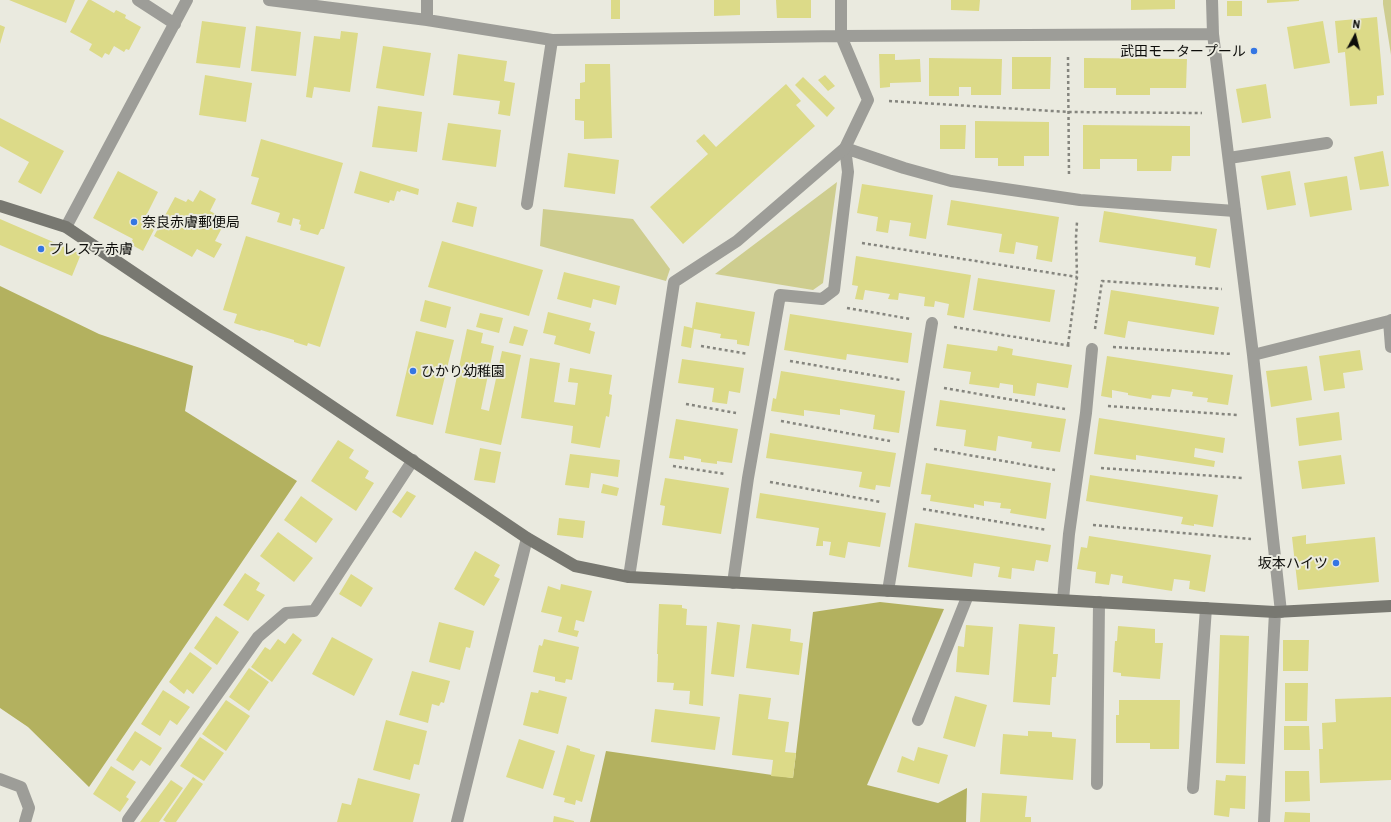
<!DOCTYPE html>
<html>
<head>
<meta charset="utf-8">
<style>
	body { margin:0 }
	#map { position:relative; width:1391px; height:822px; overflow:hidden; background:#eaeadf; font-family:Barlow,sans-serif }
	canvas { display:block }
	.north { position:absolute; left:1335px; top:16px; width:40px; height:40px; -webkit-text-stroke:3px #eaeadf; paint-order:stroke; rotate:7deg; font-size:11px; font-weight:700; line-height:16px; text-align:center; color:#0d0d0a }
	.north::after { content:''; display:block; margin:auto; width:14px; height:18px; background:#0d0d0a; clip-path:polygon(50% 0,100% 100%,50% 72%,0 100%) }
</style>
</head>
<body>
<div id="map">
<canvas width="1391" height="822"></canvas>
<div class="north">N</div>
</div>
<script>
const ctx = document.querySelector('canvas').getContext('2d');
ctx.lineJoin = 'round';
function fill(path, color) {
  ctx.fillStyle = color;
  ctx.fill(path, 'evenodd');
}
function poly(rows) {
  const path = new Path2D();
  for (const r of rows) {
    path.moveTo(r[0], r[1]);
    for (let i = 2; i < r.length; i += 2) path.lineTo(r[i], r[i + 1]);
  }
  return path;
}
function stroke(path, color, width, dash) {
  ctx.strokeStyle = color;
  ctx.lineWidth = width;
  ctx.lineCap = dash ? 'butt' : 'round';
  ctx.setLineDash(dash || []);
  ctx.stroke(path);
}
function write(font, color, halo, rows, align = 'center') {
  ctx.font = font + ' Barlow,"Noto Sans JP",sans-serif';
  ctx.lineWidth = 4;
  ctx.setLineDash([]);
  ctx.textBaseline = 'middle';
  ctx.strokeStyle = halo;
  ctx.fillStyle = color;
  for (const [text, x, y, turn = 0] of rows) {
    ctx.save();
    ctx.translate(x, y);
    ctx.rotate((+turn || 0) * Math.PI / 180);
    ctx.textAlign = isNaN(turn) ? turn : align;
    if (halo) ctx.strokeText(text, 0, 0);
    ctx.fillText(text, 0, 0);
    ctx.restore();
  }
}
const green = poly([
	[1383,0,1391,0,1391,55,1383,4],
	[837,182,823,283,813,290,715,274],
	[543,209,633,219,670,269,666,281,540,246]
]);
const forest = poly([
	[0,286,99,334,193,366,185,411,297,481,89,787,28,727,0,708],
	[880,602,944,609,867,785,938,803,967,788,966,822,590,822,606,751,793,778,813,612]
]);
const building = poly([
	[9,0,75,0,66,23],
	[88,0,91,0,114,13,116,10,126,15,125,18,141,27,129,50,126,49,124,52,114,46,109,55,105,53,102,58,89,50,92,44,70,32],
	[611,0,620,0,620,19,611,19],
	[714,0,740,0,740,15,714,16],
	[776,0,811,0,811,18,777,18],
	[951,0,980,0,979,11,951,10],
	[1131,0,1175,0,1175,9,1131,10],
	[1267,0,1299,0,1299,1,1267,3],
	[1227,1,1242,1,1242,16,1227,16],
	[1377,17,1384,95,1377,96,1377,104,1350,106,1345,52,1338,53,1335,21],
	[202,21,246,27,240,68,196,63],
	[1323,21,1330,63,1294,69,1287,27],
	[0,25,5,27,0,44],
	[256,26,301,32,296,76,251,71],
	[341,31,358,33,350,92,314,87,312,98,306,97,314,36,340,39],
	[383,46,431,53,424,96,376,88],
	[458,54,507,61,504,81,515,83,510,116,498,114,500,101,453,95],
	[879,54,895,54,895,60,920,59,921,82,890,83,890,87,880,88],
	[1012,57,1051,57,1050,89,1012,89],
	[929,58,1002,59,1001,95,971,95,971,87,959,87,959,96,929,96],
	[1084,58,1187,59,1186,88,1150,88,1150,95,1116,95,1116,88,1084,88],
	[585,64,610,64,612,138,584,139,584,121,575,120,575,99,580,99,580,83,585,82],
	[205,75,252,83,246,122,199,115],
	[825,75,835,86,828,91,818,80],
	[803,77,835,108,827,117,795,85],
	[786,84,801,101,796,105,815,126,683,244,650,207,708,154,696,141,704,134,716,147],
	[1266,84,1271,118,1242,123,1236,89],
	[378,106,422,112,417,152,372,147],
	[0,118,64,151,41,194,18,182,29,162,0,146],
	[975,121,1049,122,1049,156,1024,156,1024,166,998,166,998,158,975,158],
	[448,123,501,130,496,167,442,160],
	[940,125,966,125,965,149,940,149],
	[1083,125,1190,126,1190,156,1172,156,1171,171,1137,171,1137,159,1100,159,1100,169,1083,169],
	[261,139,343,163,324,229,321,229,318,235,300,230,301,225,299,224,300,220,293,218,291,226,277,222,280,213,251,204,259,178,251,176],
	[1383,151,1389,186,1360,190,1354,157],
	[568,153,619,160,615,194,564,187],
	[118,171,158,192,146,216,158,222,143,251,130,244,133,239,93,218],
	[360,171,419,189,418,195,401,190,400,192,397,191,394,201,390,200,389,203,354,193],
	[1290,171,1296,205,1267,210,1261,176],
	[1347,176,1352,210,1310,217,1304,183],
	[862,184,933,195,926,239,909,236,911,223,890,220,888,233,876,231,878,217,857,213],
	[200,190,216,199,210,211,226,220,215,241,222,244,214,258,197,249,192,257,154,236,175,197,186,202,188,199,193,202],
	[951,200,1059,217,1052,262,1036,259,1038,246,1016,242,1014,254,999,252,1002,234,947,225],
	[457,202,477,207,473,227,452,222],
	[1104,211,1217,229,1210,268,1195,265,1196,257,1099,242],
	[0,219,81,254,72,276,0,245],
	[246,236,345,267,320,347,308,343,307,346,294,342,294,340,261,330,260,331,234,323,237,314,223,310],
	[442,241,543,270,529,316,428,287],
	[856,256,971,275,964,318,947,315,949,304,935,301,934,307,924,306,925,297,899,293,898,300,888,299,890,294,865,290,863,300,855,299,858,286,852,285],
	[564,272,620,286,616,305,593,299,591,308,557,299],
	[978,278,1055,290,1050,322,973,310],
	[1111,290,1219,307,1214,335,1128,321,1125,338,1104,334],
	[425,300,451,307,446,328,420,321],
	[696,302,755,312,749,346,737,344,737,340,720,338,721,334,694,329,691,348,681,346,684,326,692,328],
	[548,312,591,323,589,330,595,332,590,354,554,344,556,336,543,333],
	[480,313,503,318,499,333,476,327],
	[790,314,912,333,908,363,847,354,846,360,784,350],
	[514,326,528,330,523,346,509,343],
	[467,329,483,333,481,343,494,346,481,409,489,411,502,351,521,355,501,445,445,433],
	[416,331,454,340,433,425,396,416],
	[947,344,997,351,998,346,1013,349,1012,355,1072,365,1068,388,1037,383,1035,396,1013,393,1013,385,1000,383,999,388,969,384,971,372,943,368],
	[1360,350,1363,370,1343,373,1345,388,1324,391,1319,356],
	[1107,356,1233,375,1228,405,1207,402,1208,398,1192,396,1193,392,1172,389,1170,397,1152,395,1151,399,1128,395,1128,393,1112,390,1112,398,1101,396],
	[530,358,560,363,554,402,575,405,578,383,568,382,570,368,612,375,609,394,612,395,609,417,606,416,600,448,571,443,573,426,521,418],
	[682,359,744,368,740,393,729,391,727,404,712,402,714,388,678,383],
	[1307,366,1312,400,1271,407,1266,371],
	[781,371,905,391,899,433,873,429,875,415,840,409,840,415,804,410,804,416,771,411,773,398,776,399],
	[940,400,1066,419,1060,452,1031,448,1032,442,998,436,996,451,964,446,966,430,936,426],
	[1339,412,1342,440,1299,446,1296,418],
	[1099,418,1225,438,1223,453,1195,448,1194,457,1215,461,1214,467,1136,455,1136,460,1094,454],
	[676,419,738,429,732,463,717,461,717,464,701,462,701,459,684,456,684,460,669,458],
	[770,433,896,453,890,487,876,485,875,490,859,487,862,472,766,458],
	[338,440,354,450,349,458,369,471,365,478,374,483,356,511,311,481],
	[480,448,501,452,495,483,474,480],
	[570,454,620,460,618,477,591,473,589,488,565,485],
	[1341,455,1345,484,1302,489,1298,461],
	[926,463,1051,483,1046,519,1010,513,1011,509,1000,508,1001,503,984,501,984,506,974,504,974,508,930,501,931,495,921,494],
	[1090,475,1218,495,1213,527,1194,524,1194,526,1181,524,1183,517,1086,501],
	[665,478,729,488,721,534,662,525,665,506,660,505],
	[603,484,619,488,617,496,601,493],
	[407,491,416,496,401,518,392,512],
	[760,493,886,513,880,547,848,542,845,558,829,555,831,542,823,541,823,546,816,546,819,528,756,518],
	[301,496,333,519,316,543,284,520],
	[559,518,585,521,583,538,557,535],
	[915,523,1051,545,1048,562,1036,560,1034,571,1012,568,1011,579,998,577,1000,567,974,563,972,577,908,567],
	[278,532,313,558,294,582,260,556],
	[1306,535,1306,544,1375,537,1379,582,1298,590,1292,537],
	[1089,536,1211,555,1205,592,1189,589,1190,581,1174,579,1172,591,1122,583,1123,576,1111,574,1109,585,1095,583,1096,572,1077,569,1081,547,1087,548],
	[475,551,500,565,494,576,500,579,484,606,454,589],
	[245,573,260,583,256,590,265,595,248,621,223,605],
	[351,574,373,588,361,607,339,594],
	[561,584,592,591,584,622,576,620,574,630,579,631,577,637,558,632,562,617,541,612,548,586,560,590],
	[659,604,682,605,682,608,687,609,686,625,707,626,703,706,689,704,690,691,673,690,674,683,657,682,658,654,657,654],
	[216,616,239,632,217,665,194,648],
	[439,622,474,631,470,648,466,647,460,670,429,662],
	[717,622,740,625,734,677,711,674],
	[752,624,791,629,790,641,803,643,799,675,746,668],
	[1019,624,1055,627,1053,654,1058,654,1056,677,1052,677,1050,705,1013,702],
	[966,625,993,627,989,675,956,672,958,646,964,647],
	[1118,626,1155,629,1155,643,1163,643,1160,679,1121,676,1121,673,1113,672,1115,641,1117,641],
	[293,633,302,640,272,682,251,667,265,647,270,650,278,639,285,644],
	[1220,635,1249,636,1245,764,1216,763],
	[332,637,373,659,354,696,312,674],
	[544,639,579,647,572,680,566,679,565,683,555,681,555,677,533,672,539,645,542,646],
	[1283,640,1309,640,1308,671,1283,671],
	[190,652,212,668,193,694,187,689,184,694,169,682],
	[249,668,269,682,249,711,229,697],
	[412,671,450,681,444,703,441,702,439,706,432,704,428,723,399,715],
	[1285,683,1308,683,1307,721,1285,721],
	[163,690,190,707,177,725,170,720,160,736,141,724],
	[539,690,567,697,558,734,523,725,531,692,538,693],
	[739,694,771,698,768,719,789,722,785,752,796,753,793,778,771,776,773,760,732,755],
	[955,696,987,705,975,747,943,738],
	[1391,697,1391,780,1320,783,1319,749,1323,749,1322,723,1336,722,1335,699],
	[226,700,250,716,226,751,202,734],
	[1119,700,1180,700,1179,749,1150,749,1150,743,1116,743,1116,715,1119,715],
	[655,709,720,717,715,750,651,742],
	[386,720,427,731,419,765,414,764,410,780,373,770],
	[1284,726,1309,726,1310,750,1284,750],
	[135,731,162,748,150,766,141,760,133,771,116,760],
	[1028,731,1052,732,1052,737,1076,739,1073,780,1000,774,1003,734,1028,736],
	[200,737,224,753,204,781,180,766],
	[519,739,555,751,543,789,506,777],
	[567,745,580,749,580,751,595,755,582,802,576,800,575,805,564,802,565,798,553,795],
	[918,747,948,755,939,784,897,772,902,756,914,761],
	[111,766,136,782,126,797,129,799,120,812,93,794],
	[1285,771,1309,771,1310,801,1285,802],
	[1226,775,1246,776,1245,809,1230,808,1229,817,1214,815,1216,780,1225,781],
	[193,777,203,784,176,822,166,822,163,820],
	[358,778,420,794,413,822,337,822,342,803,351,805],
	[171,780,183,788,159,822,140,822],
	[982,793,1027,796,1025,817,1031,817,1031,822,980,822],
	[1285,812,1310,813,1310,822,1284,822],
	[554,816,574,821,574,822,553,822]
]);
const path = poly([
	[1068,57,1069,176],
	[889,101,1069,112,1202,113],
	[862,243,1077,277],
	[847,308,911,319],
	[954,327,1071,346],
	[1095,329,1102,281,1222,289],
	[1068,345,1077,277,1076,237,1077,222],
	[701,346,748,354],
	[1113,347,1232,354],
	[790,361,900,380],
	[944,388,1065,409],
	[686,404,736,413],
	[1108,406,1237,415],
	[781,421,890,441],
	[934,449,1055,470],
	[673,466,725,474],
	[1101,468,1243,478],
	[770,482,881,502],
	[923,509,1047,530],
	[1093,525,1251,539]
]);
const lane = poly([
	[1229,158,1327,143],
	[527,204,552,40],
	[733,583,748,478,780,295,822,299,834,290,848,172,845,148,904,168,951,181,1080,200,1235,211],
	[888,591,932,323],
	[1063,600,1069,534,1086,413,1092,349],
	[1097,784,1099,602],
	[1193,788,1206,608],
	[128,820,258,637,286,613,314,611,413,460],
	[1264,822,1275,612]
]);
const street = poly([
	[138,0,175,24],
	[269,0,427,20,552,40,841,36,1213,34],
	[427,0,427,20],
	[1212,0,1213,34,1253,355,1281,612],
	[66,227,187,0],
	[1391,320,1389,321,1391,347],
	[1253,355,1389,321],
	[629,577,674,282,737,241,845,148,868,100,841,36,841,0],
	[918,720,968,595],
	[0,779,21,787,29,808,25,822],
	[457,822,527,538]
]);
const secondary = poly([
	[0,206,66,227,527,538,575,566,629,577,968,595,1275,612,1391,606]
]);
const markers = [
	[1254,51,4,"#3476e3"],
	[134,222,4,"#3476e3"],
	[41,249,4,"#3476e3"],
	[413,371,4,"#3476e3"],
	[1336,563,4,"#3476e3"]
];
const poiNames = [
	["武田モータープール",1246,51,"right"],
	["奈良赤膚郵便局",142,222],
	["プレステ赤膚",49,249],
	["ひかり幼稚園",421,371],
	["坂本ハイツ",1328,563,"right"]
];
fill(green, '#cecd8f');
fill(forest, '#b3b15f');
fill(building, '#dcda88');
stroke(path, '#85857e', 2.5, [3, 3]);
stroke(lane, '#9d9d98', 12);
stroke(street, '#9d9d98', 12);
stroke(secondary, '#787871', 12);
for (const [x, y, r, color] of markers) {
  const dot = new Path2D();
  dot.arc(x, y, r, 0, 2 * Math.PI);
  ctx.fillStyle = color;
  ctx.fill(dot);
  stroke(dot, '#eaeadf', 1.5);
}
write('14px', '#0d0d0a', '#eaeadf', poiNames, 'left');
</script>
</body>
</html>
